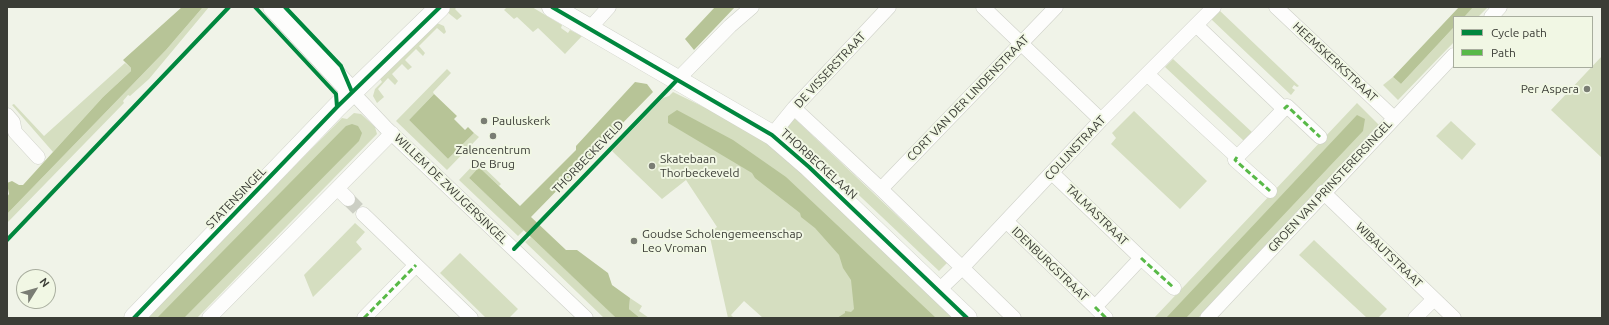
<!DOCTYPE html>
<html>
<head>
<meta charset="utf-8">
<style>
	body { margin:0 }
	#map { position:relative; width:1609px; height:325px; overflow:hidden; background:#f0f3e8; font-family:Ubuntu,sans-serif }
	canvas { display:block }
	.frame { position:absolute; inset:0; border:8px solid #3b3d36; pointer-events:none }
	.legend { position:absolute; left:1453px; top:16px; width:140px; height:52px; box-sizing:border-box; background:#f1f7e4; border:1px solid #a8ad9e; margin:0; padding:5px 7px; list-style:none; font-size:12px; color:#3b3d36 }
	.legend li { display:flex; align-items:center; gap:8px; height:20px }
	.legend b { width:20px; border:1px solid #a8ad9e }
	.north { position:absolute; left:16px; top:269px; width:40px; height:40px; box-sizing:border-box; background:#f1f7e4; border:1px solid #a8ad9e; border-radius:50%; rotate:53deg; font-size:11px; font-weight:700; line-height:16px; text-align:center; color:#3b3d36 }
	.north::after { content:''; display:block; margin:auto; width:14px; height:18px; background:#7a7d74; clip-path:polygon(50% 0,100% 100%,50% 72%,0 100%) }
</style>
</head>
<body>
<div id="map">
<canvas width="1609" height="325"></canvas>
<div class="frame"></div>
<ul class="legend">
<li><b style="height:5px;background:#00873e"></b>Cycle path</li>
<li><b style="height:5px;background:#58b947"></b>Path</li>
</ul>
<div class="north">N</div>
</div>
<script>
const ctx = document.querySelector('canvas').getContext('2d');
ctx.lineJoin = 'round';
function fill(path, color) {
  ctx.fillStyle = color;
  ctx.fill(path, 'evenodd');
}
function poly(rows) {
  const path = new Path2D();
  for (const r of rows) {
    path.moveTo(r[0], r[1]);
    for (let i = 2; i < r.length; i += 2) path.lineTo(r[i], r[i + 1]);
  }
  return path;
}
function stroke(path, color, width, dash) {
  ctx.strokeStyle = color;
  ctx.lineWidth = width;
  ctx.lineCap = dash ? 'butt' : 'round';
  ctx.setLineDash(dash || []);
  ctx.stroke(path);
}
function write(font, color, halo, rows, align = 'center') {
  ctx.font = font + ' Ubuntu,sans-serif';
  ctx.lineWidth = 4;
  ctx.setLineDash([]);
  ctx.textBaseline = 'middle';
  ctx.strokeStyle = halo;
  ctx.fillStyle = color;
  for (const [text, x, y, turn = 0] of rows) {
    ctx.save();
    ctx.translate(x, y);
    ctx.rotate((+turn || 0) * Math.PI / 180);
    ctx.textAlign = isNaN(turn) ? turn : align;
    if (halo) ctx.strokeText(text, 0, 0);
    ctx.fillText(text, 0, 0);
    ctx.restore();
  }
}
const green = poly([
	[203,7,209,7,149,79,130,96,128,95,123,101,124,103,7,223,7,214,166,50],
	[450,7,457,7,455,9,462,16,457,20,447,12],
	[507,7,532,7,562,25,561,28,568,33,570,30,582,36,565,54,538,28,533,32,517,17,514,19,504,10],
	[1472,7,1488,7,1478,17,1463,17],
	[1219,10,1299,86,1297,87,1294,85,1292,88,1295,90,1291,95,1211,19],
	[437,23,444,26,446,32,444,34,437,28,419,46,425,53,423,56,416,49,405,60,412,67,408,70,402,64,392,74,398,81,395,85,388,78,378,89,384,97,377,103,373,96,375,89,382,82,380,79],
	[1454,27,1454,42,1398,100,1383,85,1393,77,1401,84],
	[1602,56,1602,158,1551,110],
	[1173,59,1253,133,1245,142,1165,67],
	[125,63,131,68,131,71,103,97,53,152,12,105,14,104,44,136],
	[447,69,451,73,433,92,434,94,409,120,448,159,474,133,479,137,447,170,396,121],
	[673,92,718,114,780,151,957,318,763,318,744,301,731,315,734,318,728,318,709,233,717,227,686,180,662,199,612,151,663,98,669,96],
	[1357,103,1381,127,1198,318,1154,318],
	[1134,111,1207,181,1180,209,1111,144,1116,138,1112,133],
	[354,113,361,114,375,127,377,134,197,318,144,318,342,118,347,119],
	[794,118,947,263,939,271,786,126],
	[1451,121,1476,144,1462,160,1436,136],
	[477,161,501,184,499,186,479,167,469,178,524,230,518,236,459,180],
	[355,223,365,232,356,242,362,249,313,297,304,275],
	[531,237,585,288,616,318,604,318,525,242],
	[1314,240,1387,309,1378,318,1367,318,1299,255],
	[460,253,518,309,509,318,486,318,440,273],
	[630,298,642,306,639,311,649,318,640,318,629,309]
]);
const water = poly([
	[182,7,203,7,166,50,7,214,7,197,9,194,7,183,12,181,19,185,23,185,103,97,131,71,131,68,123,60],
	[715,7,735,7,694,50,685,39],
	[1459,7,1473,7,1464,17,1454,17,1454,27,1401,84,1393,77],
	[635,82,647,84,653,92,531,217,566,250,577,250,608,273,612,285,630,298,629,309,640,318,616,318,469,178,479,167,520,206,576,150,576,146],
	[434,94,457,116,454,119,465,130,468,127,474,133,448,159,409,120],
	[677,110,733,140,786,177,936,318,837,318,845,313,845,311,851,312,854,309,851,280,843,268,839,255,815,228,801,217,800,213,755,178,752,173,668,123,668,116],
	[1357,115,1365,119,1363,131,1186,318,1166,318],
	[352,124,358,126,362,133,359,141,184,318,157,318,346,126]
]);
const streetTunnel = poly([
	[348,199,363,214]
]);
const street = poly([
	[983,7,1101,120],
	[1276,7,1394,118],
	[1491,17,1500,7],
	[590,28,609,7],
	[1147,74,1237,157,1259,135,1284,109,1196,25],
	[677,80,730,26,752,7],
	[352,92,386,128,586,318],
	[794,108,881,189,1014,318],
	[1284,109,1287,106,1320,137],
	[7,115,13,122,15,132,38,157],
	[772,135,794,108,889,7],
	[1237,157,1235,160,1270,191],
	[338,189,348,199],
	[881,189,1056,7],
	[1323,192,1454,318],
	[363,214,471,318],
	[1006,221,1095,307,1141,258,1052,173],
	[1141,258,1174,288],
	[938,291,961,269,1101,120,1214,7],
	[1095,307,1106,318],
	[209,318,392,133],
	[364,318,416,265],
	[1207,318,1454,55],
	[1415,318,1434,299]
]);
const secondary = poly([
	[273,7,352,92],
	[552,7,772,135,809,167,967,318],
	[134,318,337,107,440,7]
]);
const quiet = poly([
	[1284,109,1287,106,1320,137],
	[1237,157,1235,160,1270,191],
	[1141,258,1174,288],
	[1095,307,1106,318],
	[364,318,416,265]
]);
const cycleway = poly([
	[255,7,336,94,337,107],
	[285,7,341,66,352,92],
	[552,7,772,135,809,167,967,318],
	[7,240,229,7],
	[514,249,677,80],
	[134,318,337,107,440,7]
]);
const markers = [
	[1587,89,4,"#7a7d74"],
	[484,121,4,"#7a7d74"],
	[493,136,4,"#7a7d74"],
	[652,166,4,"#7a7d74"],
	[634,241,4,"#7a7d74"]
];
const streetNames = [
	["HEEMSKERKSTRAAT",1335,62,43],
	["DE VISSERSTRAAT",830,70,-47],
	["CORT VAN DER LINDENSTRAAT",968,98,-46],
	["COLIJNSTRAAT",1075,148,-47],
	["THORBECKEVELD",588,157,-46],
	["THORBECKELAAN",819,164,42],
	["GROEN VAN PRINSTERERSINGEL",1330,186,-47],
	["WILLEM DE ZWIJGERSINGEL",451,189,44],
	["STATENSINGEL",236,198,-46],
	["TALMASTRAAT",1097,215,44],
	["WIBAUTSTRAAT",1389,255,44],
	["IDENBURGSTRAAT",1050,264,44]
];
const poiNames = [
	["Per Aspera",1579,89,"right"],
	["Pauluskerk",492,121],
	["Zalencentrum",493,150,"center"],
	["De Brug",493,164,"center"],
	["Skatebaan",660,159],
	["Thorbeckeveld",660,173],
	["Goudse Scholengemeenschap",642,234],
	["Leo Vroman",642,248]
];
fill(green, '#d5dec0');
fill(water, '#b7c497');
stroke(streetTunnel, '#cccfc4', 14, [14, 7]);
stroke(street, '#ced0c8', 15);
stroke(secondary, '#ced0c8', 21);
stroke(street, '#fdfdfc', 14);
stroke(secondary, '#fdfdfc', 20);
stroke(quiet, '#58b947', 3, [6, 3]);
stroke(cycleway, '#00873e', 4);
for (const [x, y, r, color] of markers) {
  const dot = new Path2D();
  dot.arc(x, y, r, 0, 2 * Math.PI);
  ctx.fillStyle = color;
  ctx.fill(dot);
  stroke(dot, '#f1f7e4', 1.5);
}
write('12px', '#3b3d36', '#f1f7e4', streetNames);
write('12px', '#3b3d36', '#f1f7e4', poiNames, 'left');
</script>
</body>
</html>
